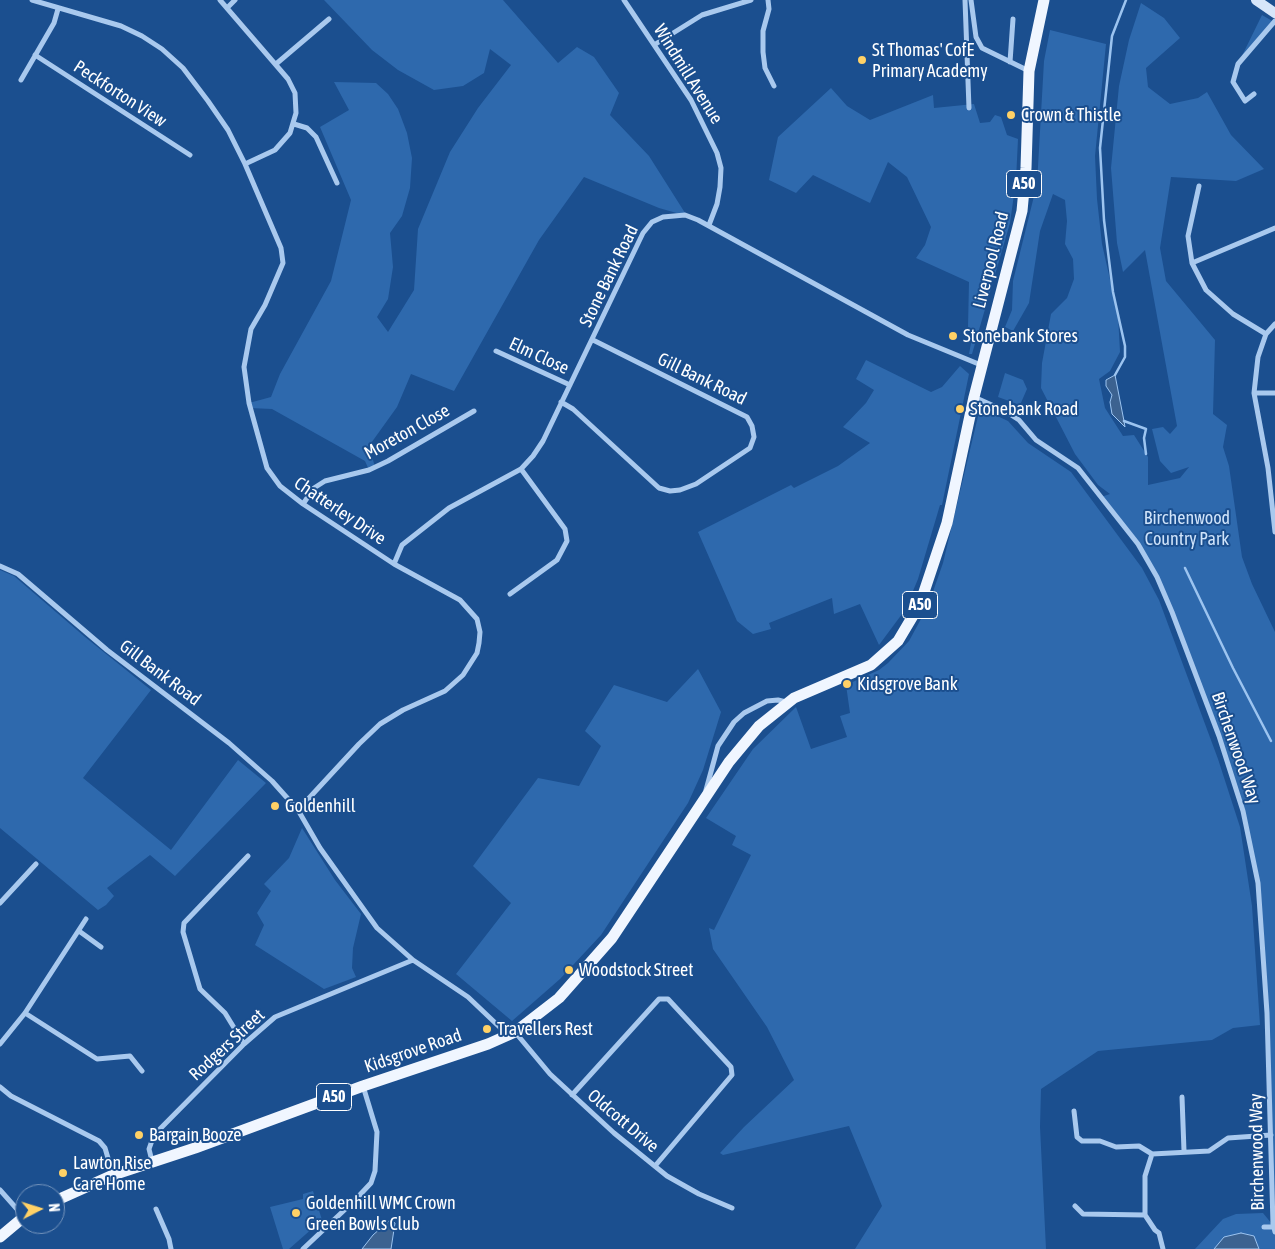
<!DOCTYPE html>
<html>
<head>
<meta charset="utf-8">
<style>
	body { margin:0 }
	#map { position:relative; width:1275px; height:1249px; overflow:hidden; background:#1b4f8f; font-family:"Asap Condensed",sans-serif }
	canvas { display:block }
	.north { position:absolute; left:15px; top:1184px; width:50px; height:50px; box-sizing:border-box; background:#1b4f8f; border:1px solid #7695bc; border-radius:50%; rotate:85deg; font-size:14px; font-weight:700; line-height:20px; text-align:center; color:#fff }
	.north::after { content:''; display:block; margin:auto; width:18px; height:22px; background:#ffd166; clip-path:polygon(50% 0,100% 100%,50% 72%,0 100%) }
</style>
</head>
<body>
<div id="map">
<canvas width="1275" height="1249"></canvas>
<div class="north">N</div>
</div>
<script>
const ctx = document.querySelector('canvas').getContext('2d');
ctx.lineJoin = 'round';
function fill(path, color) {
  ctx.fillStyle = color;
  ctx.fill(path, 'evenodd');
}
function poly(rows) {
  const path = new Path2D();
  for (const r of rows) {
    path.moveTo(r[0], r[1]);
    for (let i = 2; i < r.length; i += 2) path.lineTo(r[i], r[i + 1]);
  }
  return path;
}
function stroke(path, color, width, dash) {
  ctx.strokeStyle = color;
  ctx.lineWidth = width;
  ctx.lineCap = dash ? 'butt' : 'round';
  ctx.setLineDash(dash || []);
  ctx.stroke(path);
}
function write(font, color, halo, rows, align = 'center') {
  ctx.font = font + ' "Asap Condensed",sans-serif';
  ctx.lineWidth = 4;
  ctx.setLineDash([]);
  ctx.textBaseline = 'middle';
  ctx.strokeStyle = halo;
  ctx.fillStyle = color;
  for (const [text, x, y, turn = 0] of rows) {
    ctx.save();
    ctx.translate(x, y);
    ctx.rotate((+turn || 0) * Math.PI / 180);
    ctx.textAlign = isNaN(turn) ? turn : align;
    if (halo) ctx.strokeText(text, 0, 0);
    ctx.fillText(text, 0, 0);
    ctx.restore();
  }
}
const green = poly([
	[324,0,503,0,558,63,577,47,594,57,619,93,610,115,649,156,687,216,659,208,584,177,539,240,454,391,411,374,397,407,369,446,375,467,369,470,365,461,272,409,250,408,249,403,271,397,280,374,331,281,351,200,320,127,349,110,334,82,376,83,388,94,398,109,407,133,412,158,410,188,402,216,390,233,393,267,388,299,377,317,388,332,414,290,418,229,450,152,478,108,511,65,490,49,484,73,463,86,434,90,398,70,372,50],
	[1141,3,1164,18,1180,38,1146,68,1148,87,1170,104,1198,98,1207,92,1231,135,1264,169,1236,181,1171,177,1160,248,1166,281,1215,340,1213,414,1227,425,1223,447,1229,466,1242,557,1252,584,1275,632,1275,1249,1195,1249,1223,1219,1236,1214,1263,1213,1272,1224,1271,1124,1258,883,1242,804,1168,600,1138,544,1101,497,1110,494,1098,485,1075,454,1041,388,1042,363,1051,314,1067,298,1074,279,1073,259,1065,244,1067,221,1065,200,1053,194,1040,231,1029,303,1013,331,1005,327,1012,310,1013,281,1037,184,1044,61,1050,30,1106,44,1095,156,1097,199,1102,244,1118,315,1120,352,1110,371,1099,379,1105,408,1123,436,1134,435,1148,457,1148,485,1180,478,1189,467,1171,473,1160,461,1152,429,1163,427,1170,434,1177,426,1145,250,1123,272,1117,243,1111,168,1119,86,1129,40],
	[1262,15,1274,22,1238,64],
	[831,88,847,106,870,120,933,95,934,108,974,104,980,123,990,122,995,115,1001,117,1007,135,1018,139,1016,180,1010,223,972,354,969,354,972,338,969,337,972,330,968,327,969,282,916,258,925,245,931,227,907,177,888,162,870,203,813,175,796,193,769,180,778,137],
	[866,360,931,392,942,387,960,366,969,374,942,505,940,505,918,579,905,610,879,645,860,604,834,614,832,598,769,623,771,629,753,634,737,621,698,532,791,485,794,488,838,466,870,443,843,427,866,403,874,390,856,379],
	[1005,373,1023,380,1027,389,1020,405,998,397],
	[980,408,1008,421,1028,443,1071,472,1142,568,1159,600,1218,759,1240,827,1252,906,1260,1025,1233,1028,1212,1040,1098,1051,1041,1089,1040,1127,1046,1249,855,1249,882,1206,849,1126,723,1155,720,1153,744,1127,794,1080,767,1027,713,949,709,928,714,930,751,855,732,845,736,836,706,818,753,749,796,707,811,749,847,737,840,716,850,713,846,685,879,670,888,663,909,641,928,606,943,563],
	[0,570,14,576,85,637,151,690,83,778,171,850,238,760,266,783,175,876,150,855,107,888,114,896,106,905,98,910,0,828],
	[698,669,721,712,703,770,688,803,601,935,560,979,512,1021,456,974,511,903,473,866,538,778,579,786,601,746,585,731,614,685,667,702],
	[302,828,335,880,361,914,353,948,352,968,356,977,324,989,255,945,264,925,257,913,271,891,264,884,289,858],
	[313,1191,322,1220,289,1249,283,1249,270,1207,303,1199,303,1194]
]);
const water = poly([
	[1115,375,1124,421,1125,427,1112,414,1110,402,1112,395,1106,386,1106,380,1115,375],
	[390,1220,395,1223,391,1249,362,1249,373,1235,390,1220],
	[1241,1233,1254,1236,1259,1249,1214,1249,1224,1237,1241,1233]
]);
const stream = poly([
	[1115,375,1125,357,1125,346,1113,292,1104,220,1100,148,1112,36,1126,0],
	[1124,421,1146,429,1144,438,1146,454],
	[1185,568,1233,668,1271,741]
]);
const street = poly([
	[32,0,121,26,142,36,162,49,183,68,208,101,228,130,245,164,281,248,283,263,265,305,251,329,244,367,249,403,267,468,280,486,303,504,394,564,460,600,477,619,480,632,479,643,477,653,463,675,445,691,403,710,380,724,359,744,298,810],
	[220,0,288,79,295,93,296,113,290,133,275,150,245,164],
	[624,0,691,100,717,153,721,168,720,187,717,204,709,225],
	[768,0,769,9,763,31,763,52,765,68,774,86],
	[965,0,969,108],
	[971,0,976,37,982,48,1029,71],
	[228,7,235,0],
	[654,45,702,15,751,0],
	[35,55,190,155],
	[1010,62,1013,19],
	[276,64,329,19],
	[21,80,54,23,58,9],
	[1254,94,1245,101,1233,82,1238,64,1275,21],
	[294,124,307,128,316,137,337,183],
	[1199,186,1188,236,1192,263,1206,290,1233,314,1266,334],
	[1192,263,1275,228],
	[1275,324,1266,334,1258,357,1254,393,1268,468,1275,532],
	[496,351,570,385],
	[1254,393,1275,393],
	[974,397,1005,411,1019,420,1036,440,1078,468,1138,544,1157,577,1172,612,1219,736,1243,811,1258,883,1267,1013,1273,1224,1275,1232],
	[561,402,573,409,659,488,670,491,680,490,696,484,750,448,754,437,752,426,747,417,593,340],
	[303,504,314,488,325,481,369,470,388,461,474,411],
	[394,564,402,545,449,508,521,469,533,456,543,441,643,233,652,222,663,217,685,215,698,220,908,335,981,365],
	[0,566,18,574,107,650,229,743,272,781,298,810,320,848,377,928,413,960,468,997,509,1036],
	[510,594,557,560,567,541,565,529,521,469],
	[706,790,718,746,734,722,744,713,767,701,778,700,786,702],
	[0,903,36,864],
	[79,931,101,947],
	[25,1013,97,1059,130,1056,142,1071],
	[515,1032,550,1074,614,1133,667,1176,699,1194,732,1208],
	[0,1044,25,1013,86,919],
	[244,1044,225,1013,200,989,183,932,184,923,248,856],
	[0,1087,11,1096,99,1141,105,1148,113,1175],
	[572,1095,659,999,668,999,731,1067,732,1075,655,1166],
	[1182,1097,1184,1151],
	[1074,1111,1077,1137,1082,1141,1100,1141,1116,1147,1139,1146,1152,1154,1209,1151,1228,1138,1271,1135],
	[1152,1154,1145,1176,1145,1215,1155,1230,1159,1233,1163,1249],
	[152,1161,149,1149,154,1135,244,1044,275,1017,413,960],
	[0,1190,24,1217],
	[1075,1206,1083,1214,1145,1215],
	[156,1209,169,1239,171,1249],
	[1264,1227,1273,1227],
	[303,1249,355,1200,371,1183,375,1171,377,1132,363,1086]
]);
const secondary = poly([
	[1256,0,1275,13]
]);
const primary = poly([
	[55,1201,113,1175,195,1148,363,1086,488,1044,515,1032,559,998,612,938,729,762,759,726,794,698,871,665,898,641,920,604,947,523,974,397,1022,211,1026,168,1029,71,1044,0],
	[0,1237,25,1216]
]);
const markers = [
	[862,60,5,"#ffd166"],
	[1011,115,5,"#ffd166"],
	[953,336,5,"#ffd166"],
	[960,409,5,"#ffd166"],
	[847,684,5,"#ffd166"],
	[275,806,5,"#ffd166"],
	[569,970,5,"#ffd166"],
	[487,1029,5,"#ffd166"],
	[139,1135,5,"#ffd166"],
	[63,1173,5,"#ffd166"],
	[296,1213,5,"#ffd166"]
];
const shields = [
	[1024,184,35],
	[920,605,35],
	[334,1097,35]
];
const shieldNames = [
	["A50",1024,184],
	["A50",920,605],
	["A50",334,1097]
];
const poiNames = [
	["St Thomas' CofE",872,50],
	["Primary Academy",872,71],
	["Crown & Thistle",1021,115],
	["Stonebank Stores",963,336],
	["Stonebank Road",970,409],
	["Kidsgrove Bank",857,684],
	["Goldenhill",285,806],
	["Woodstock Street",579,970],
	["Travellers Rest",497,1029],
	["Bargain Booze",149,1135],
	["Lawton Rise",73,1163],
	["Care Home",73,1184],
	["Goldenhill WMC Crown",306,1203],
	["Green Bowls Club",306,1224]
];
const streetNames = [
	["Windmill Avenue",688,74,58],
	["Peckforton View",120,94,33],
	["Liverpool Road",991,260,-76],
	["Stone Bank Road",609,276,-64],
	["Elm Close",539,356,25],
	["Gill Bank Road",702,379,26],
	["Moreton Close",407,432,-29],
	["Chatterley Drive",340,511,34],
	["Gill Bank Road",160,673,37],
	["Birchenwood Way",1236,748,71],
	["Rodgers Street",227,1045,-43],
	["Kidsgrove Road",413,1051,-19],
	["Oldcott Drive",623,1121,40],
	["Birchenwood Way",1257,1152,-91]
];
const parkNames = [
	["Birchenwood",1187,518],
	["Country Park",1187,539]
];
fill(green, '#2e69ad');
fill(water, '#3c6290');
stroke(water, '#9cc4f0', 1);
stroke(stream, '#9cc4f0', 2.5);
stroke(street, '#a9c9ee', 5);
stroke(secondary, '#d6e6fa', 10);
stroke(primary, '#f0f6ff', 11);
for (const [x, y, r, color] of markers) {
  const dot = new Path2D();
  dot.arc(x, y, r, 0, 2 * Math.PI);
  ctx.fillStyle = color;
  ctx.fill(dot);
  stroke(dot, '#1b4f8f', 2);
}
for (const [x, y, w] of shields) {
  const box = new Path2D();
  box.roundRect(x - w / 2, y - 13.5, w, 27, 4);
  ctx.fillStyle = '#1b4f8f';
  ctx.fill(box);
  stroke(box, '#fff', 1);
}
write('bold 16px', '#fff', null, shieldNames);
write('18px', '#fff', '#1b4f8f', poiNames, 'left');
write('18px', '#fff', '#1b4f8f', streetNames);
write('18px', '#cfe3fa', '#1b4f8f', parkNames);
</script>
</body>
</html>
